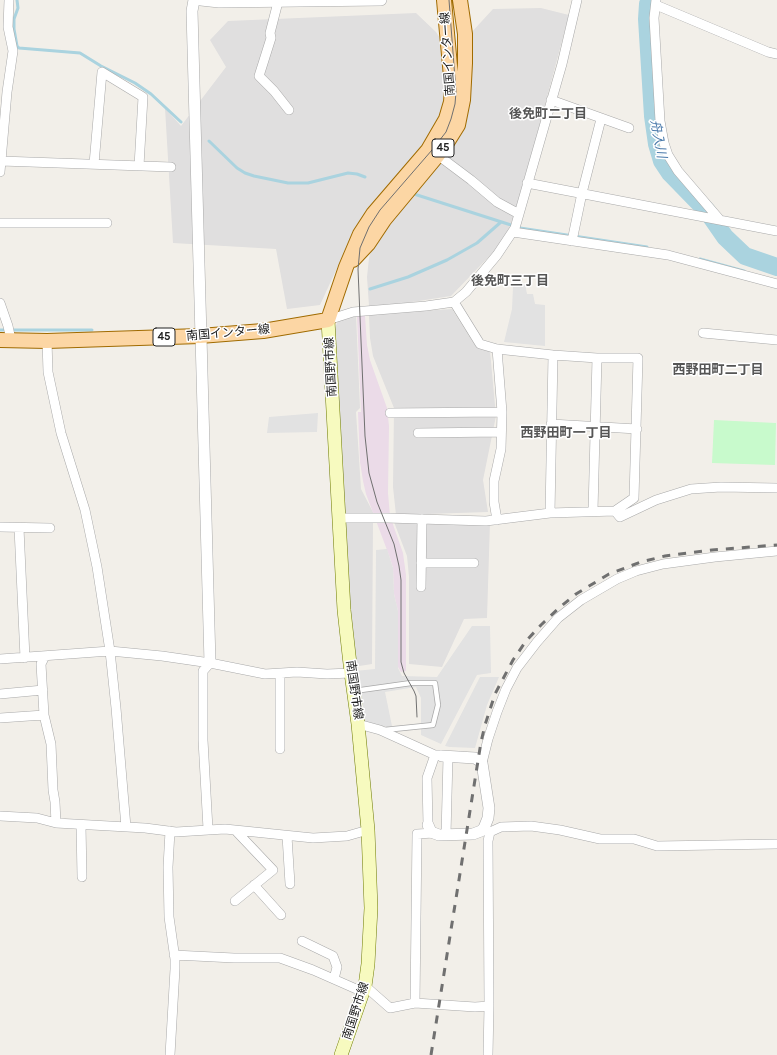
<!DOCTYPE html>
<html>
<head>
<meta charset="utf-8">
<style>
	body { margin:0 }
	canvas { display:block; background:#f2efe9 }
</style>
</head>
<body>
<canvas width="777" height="1055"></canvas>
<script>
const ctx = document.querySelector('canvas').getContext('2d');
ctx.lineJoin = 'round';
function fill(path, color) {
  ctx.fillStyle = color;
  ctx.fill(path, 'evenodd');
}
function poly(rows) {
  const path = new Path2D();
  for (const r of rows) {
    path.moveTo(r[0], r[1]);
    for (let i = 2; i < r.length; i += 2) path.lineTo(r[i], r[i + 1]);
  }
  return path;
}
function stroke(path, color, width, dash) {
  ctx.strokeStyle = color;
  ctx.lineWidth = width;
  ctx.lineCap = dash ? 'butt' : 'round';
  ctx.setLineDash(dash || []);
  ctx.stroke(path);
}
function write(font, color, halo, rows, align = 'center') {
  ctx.font = font + ' Karla,"Noto Sans JP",sans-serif';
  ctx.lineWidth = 3;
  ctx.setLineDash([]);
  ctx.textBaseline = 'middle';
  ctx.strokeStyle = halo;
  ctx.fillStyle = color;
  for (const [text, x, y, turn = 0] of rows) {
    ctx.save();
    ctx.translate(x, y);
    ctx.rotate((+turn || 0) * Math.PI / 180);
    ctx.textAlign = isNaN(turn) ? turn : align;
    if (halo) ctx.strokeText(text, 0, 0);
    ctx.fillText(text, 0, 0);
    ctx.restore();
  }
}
const residential = poly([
	[541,8,569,15,519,202,515,210,508,208,443,156,470,34,493,9],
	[416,13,436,32,443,43,447,95,440,123,426,146,368,212,354,231,320,305,287,309,276,249,173,243,165,108,181,126,226,67,210,40,228,21],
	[441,160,514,215,504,241,451,296,373,308,369,306,367,277,369,258,374,240],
	[452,309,476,347,490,351,496,416,483,480,488,512,396,515,393,487,394,408,373,356,370,338,369,316,371,314],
	[356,315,360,408,356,412,361,489,375,516,345,515,335,328,338,321],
	[342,521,373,521,372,664,353,667],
	[394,522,490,522,487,618,464,619,442,667,409,664,409,577,407,556]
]);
const industrial = poly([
	[357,316,365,316,367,345,370,360,387,408,389,426,388,493,390,516,403,553,406,575,406,671,401,672,398,667,398,611,394,594,393,568,390,558,366,494,363,481,360,462,358,412,361,412]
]);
const park = poly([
	[714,420,776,423,775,465,712,463]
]);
const parking = poly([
	[525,284,527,294,533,294,535,304,545,305,545,346,504,342,512,309,513,287],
	[318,413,317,432,267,433,269,417],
	[387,549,393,568,394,594,398,611,398,668,402,676,437,677,472,626,490,626,491,673,477,675,441,744,421,735,421,698,416,687,385,692,392,726,387,727,362,721,355,671,375,669,376,550],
	[480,677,499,677,487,705,475,748,450,747,445,746]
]);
const stream = poly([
	[17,0,18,8,14,19,14,29,17,46,19,48,80,53,101,66,135,83,151,94,181,122],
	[209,141,237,168,245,173,254,176,288,183,308,183,348,173,357,174,365,177],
	[414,194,511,225],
	[520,228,647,247],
	[700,259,744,271],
	[370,289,408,277,447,260,477,243,501,222],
	[0,330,92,330]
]);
const river = poly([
	[648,4,647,19,653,116,657,144,662,161,670,173,707,211,725,237,745,256,777,267]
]);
const service = poly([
	[354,691,411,683,435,683,438,705,433,725,384,730]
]);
const minor = poly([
	[656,0,654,18,660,121,664,143,668,155,678,171,720,220],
	[278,2,270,33,271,38,259,76,274,91,289,110],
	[656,5,768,52,777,54],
	[551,100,629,128],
	[435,153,471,180,497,202,519,214],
	[1,161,171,167],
	[94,164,102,72,143,97,139,166],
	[0,172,7,92,13,51,8,27,9,0],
	[527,183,777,231],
	[0,223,107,223],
	[513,232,668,255,777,284],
	[572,241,582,193,601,119],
	[0,303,8,326,11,340],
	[328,320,353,312,426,306,454,302,466,292,497,255,515,228,562,64,577,0],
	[703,333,777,340],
	[47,341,48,372,61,433,85,510,97,567,110,651,116,708,126,827],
	[497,349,502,412,501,449,494,481,494,502,497,520],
	[390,413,502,412],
	[551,424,637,429],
	[418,433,501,432],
	[593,511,597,358],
	[615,511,620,517,656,500,691,489,721,487,777,488],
	[550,513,553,355],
	[339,518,387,518,486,521,550,513,615,511,634,498,638,358,597,358,553,355,497,349,480,344,454,302],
	[0,527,50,528],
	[19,528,25,658],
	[421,563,474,563],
	[421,587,422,519],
	[45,656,41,664,44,715,51,744,53,790,55,802,56,823],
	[0,659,110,651,162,656,210,663,265,674,297,672,327,674,351,673],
	[280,674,280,749],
	[0,694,43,690],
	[0,718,44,715],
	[358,724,380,730,435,755],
	[482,763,488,739,497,712,506,689,517,668,537,642,558,618,581,600,617,579,636,571,663,564,715,557,777,551],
	[0,816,37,818,56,823,145,828,176,832,225,829,313,838,347,836,368,830],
	[81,825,82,877],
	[428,825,427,778,435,755,440,755],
	[208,829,203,740,203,671,210,663],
	[446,835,448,757],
	[287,836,290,884],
	[254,885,281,915],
	[235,901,273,870,236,831],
	[302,941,333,956,337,967,334,979],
	[174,955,234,958,280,958,313,970,363,992],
	[365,986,390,1008,415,1003,475,1007,489,1006,488,841,490,832,501,827,531,826,560,830,600,839,634,839,657,846,777,844],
	[415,1003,417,834,434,833],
	[170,1055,175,969,175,959,169,917,168,867,170,831],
	[488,1055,489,1006]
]);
const tertiary = poly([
	[194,0,192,11,210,663],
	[201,0,219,2,381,0],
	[428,825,431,832,439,835,473,834,481,831,484,828,488,818,489,808,482,763,480,761,475,758,442,756]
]);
const secondary = poly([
	[328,320,344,610,351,673,358,724,368,830,371,908,368,964,365,986,341,1055]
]);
const primary = poly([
	[353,260,368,244,384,220,438,155,448,141,458,125,463,100,465,63,465,34,460,0],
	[0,340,47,341,200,336,263,331,328,320,346,267,360,234,373,214,428,150,446,119,451,102,452,88,444,0]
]);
const tram = poly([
	[417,717,416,696,414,691,404,673,401,662,401,580,399,566,394,544,377,502,369,473,365,436,358,269,360,248,369,227,380,210,432,150,446,132,451,119,455,104,456,92,449,0]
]);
const rail = poly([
	[431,1055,481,742,485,725,495,694,513,660,526,641,541,625,559,608,576,594,609,574,641,562,665,556,712,550,777,545]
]);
const shields = [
	[443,148,22],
	[164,337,22]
];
const shieldNames = [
	["45",443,148],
	["45",164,337]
];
const streetNames = [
	["南国インター線",448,54,-94],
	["南国インター線",228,333,-5],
	["南国野市線",331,367,-93],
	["南国野市線",354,690,82],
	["南国野市線",356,1011,-72]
];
const neighbourhoodNames = [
	["後免町二丁目",548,114],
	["後免町三丁目",510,281],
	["西野田町二丁目",718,370],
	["西野田町一丁目",566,433]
];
const waterNames = [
	["舟入川",658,139,79]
];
fill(residential, '#e0dfdf');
fill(industrial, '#ebdbe8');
fill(park, '#c8facc');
fill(parking, '#e2e2e2');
stroke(stream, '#aad3df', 3);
stroke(river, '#aad3df', 18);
stroke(service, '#a9a9a9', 6);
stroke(minor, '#a9a9a9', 10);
stroke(tertiary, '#a9a9a9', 12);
stroke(secondary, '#707d05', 14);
stroke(primary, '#a06b00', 16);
stroke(service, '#fff', 4.5);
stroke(minor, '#fff', 9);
stroke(tertiary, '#fff', 11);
stroke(secondary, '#f7fabf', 13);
stroke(primary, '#fcd6a4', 14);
stroke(tram, '#707070', 1);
stroke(rail, '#707070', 3, [8, 8]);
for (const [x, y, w] of shields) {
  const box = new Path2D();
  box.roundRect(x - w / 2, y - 9, w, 18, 3);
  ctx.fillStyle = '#fff';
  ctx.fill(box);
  stroke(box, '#222', 1);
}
write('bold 11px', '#222', null, shieldNames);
write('12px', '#222', '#fff', streetNames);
write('bold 13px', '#555', '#fff', neighbourhoodNames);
write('italic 13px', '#4a7aab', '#fff', waterNames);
</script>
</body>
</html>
